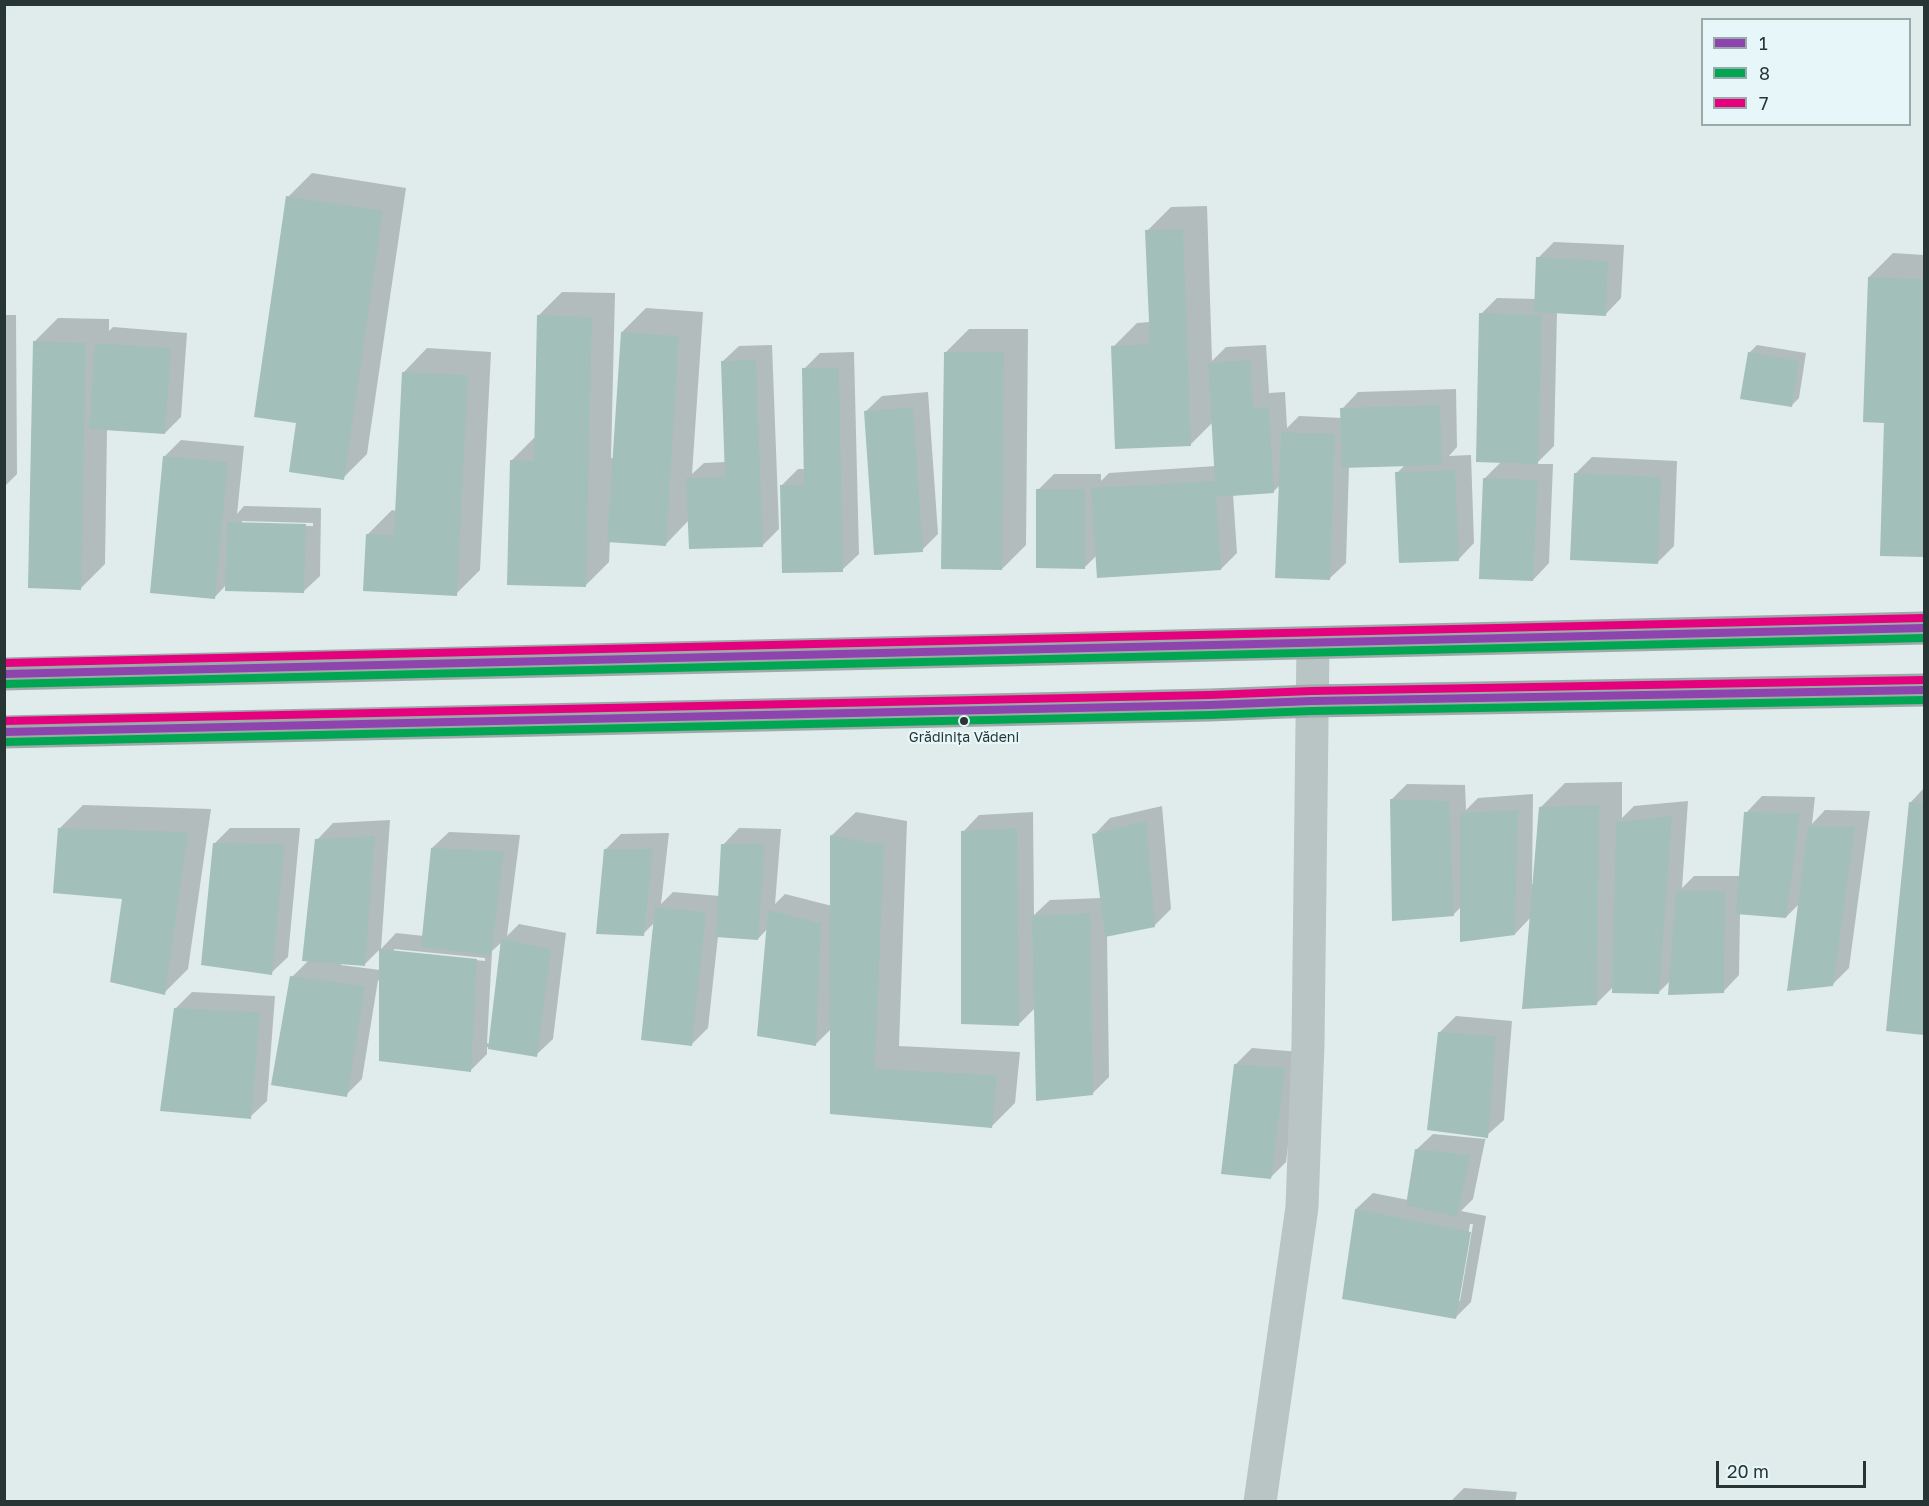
<!DOCTYPE html>
<html>
<head>
<meta charset="utf-8">
<style>
	body { margin:0 }
	#map { position:relative; width:1929px; height:1506px; overflow:hidden; background:#e0ebec; font-family:"Golos Text",sans-serif }
	canvas { display:block }
	.frame { position:absolute; inset:0; border:6px solid #273634; pointer-events:none }
	.legend { position:absolute; left:1701px; top:18px; width:210px; height:108px; box-sizing:border-box; background:#e7f7f9; border:2px solid #9aaaaa; margin:0; padding:8px 10px; list-style:none; font-size:18px; color:#273634 }
	.legend li { display:flex; align-items:center; gap:12px; height:30px }
	.legend b { width:30px; border:2px solid #9aaaaa }
	.scale { position:absolute; left:1716px; top:1461px; width:150px; height:27px; box-sizing:border-box; border:3px solid #273634; border-top:0; padding-left:8px; font-size:18px; line-height:21px; white-space:nowrap; color:#273634; -webkit-text-stroke:4px #e7f7f9; paint-order:stroke }
</style>
</head>
<body>
<div id="map">
<canvas width="1929" height="1506"></canvas>
<div class="frame"></div>
<ul class="legend">
<li><b style="height:8px;background:#8e44ad"></b>1</li>
<li><b style="height:8px;background:#00a651"></b>8</li>
<li><b style="height:8px;background:#e5007d"></b>7</li>
</ul>
<div class="scale">20 m</div>
</div>
<script>
const ctx = document.querySelector('canvas').getContext('2d');
ctx.lineJoin = 'round';
function fill(path, color) {
  ctx.fillStyle = color;
  ctx.fill(path, 'evenodd');
}
function poly(rows) {
  const path = new Path2D();
  for (const r of rows) {
    path.moveTo(r[0], r[1]);
    for (let i = 2; i < r.length; i += 2) path.lineTo(r[i], r[i + 1]);
  }
  return path;
}
function stroke(path, color, width, dash) {
  ctx.strokeStyle = color;
  ctx.lineWidth = width;
  ctx.lineCap = dash ? 'butt' : 'round';
  ctx.setLineDash(dash || []);
  ctx.stroke(path);
}
function write(font, color, halo, rows, align = 'center') {
  ctx.font = font + ' "Golos Text",sans-serif';
  ctx.lineWidth = 4.5;
  ctx.setLineDash([]);
  ctx.textBaseline = 'middle';
  ctx.strokeStyle = halo;
  ctx.fillStyle = color;
  for (const [text, x, y, turn = 0] of rows) {
    ctx.save();
    ctx.translate(x, y);
    ctx.rotate((+turn || 0) * Math.PI / 180);
    ctx.textAlign = isNaN(turn) ? turn : align;
    if (halo) ctx.strokeText(text, 0, 0);
    ctx.fillText(text, 0, 0);
    ctx.restore();
  }
}
const shadow = poly([
	[312,173,406,188,367,454,343,478,298,422,288,197],
	[1207,206,1212,361,1226,347,1266,345,1269,393,1285,392,1287,428,1299,416,1342,418,1342,409,1358,392,1456,389,1457,447,1449,456,1471,455,1474,543,1458,560,1397,473,1405,465,1349,466,1346,563,1329,579,1280,485,1274,491,1233,494,1237,553,1221,569,1097,555,1085,567,1038,490,1054,474,1101,474,1101,481,1109,473,1216,466,1213,422,1190,445,1113,347,1137,323,1150,322,1147,231,1171,207],
	[1554,242,1624,245,1621,298,1605,315,1557,312,1554,446,1536,464,1553,464,1549,563,1533,580,1485,478,1502,461,1481,314,1497,298,1536,299,1538,258],
	[1893,253,1924,255,1924,556,1882,554,1886,421,1869,277],
	[562,292,615,293,611,458,614,458,622,332,646,308,703,312,692,474,704,463,726,462,722,362,739,346,772,345,779,529,763,545,689,520,666,544,610,541,609,562,585,586,511,461,536,436,538,316],
	[4,315,16,315,17,474,4,487],
	[58,318,109,319,109,331,113,327,187,333,181,417,165,433,107,429,105,564,81,588,34,342],
	[969,329,1028,329,1026,545,1002,569,945,353],
	[1757,345,1806,353,1799,398,1791,406,1749,353],
	[427,348,491,352,480,570,456,594,368,534,392,510,396,511,404,372],
	[854,352,859,554,842,570,782,485,798,469,805,469,804,369,820,353],
	[928,392,938,534,922,550,865,412,882,396],
	[181,440,244,446,237,514,244,506,321,508,320,576,303,592,226,585,214,598,165,456],
	[242,521,313,523,313,526,242,524],
	[1592,457,1677,461,1674,546,1657,563,1575,474],
	[1622,782,1622,818,1634,806,1688,801,1682,888,1694,876,1740,876,1746,813,1762,796,1815,797,1812,824,1825,810,1870,811,1849,968,1833,984,1800,903,1786,917,1740,913,1739,975,1723,992,1671,980,1659,992,1614,986,1596,1004,1531,917,1515,934,1461,907,1453,915,1391,800,1407,784,1465,785,1466,810,1478,798,1533,794,1532,884,1534,884,1541,807,1565,783],
	[1924,788,1924,1034,1888,1030,1911,802],
	[83,805,211,809,188,969,164,993,124,898,59,829],
	[1162,806,1171,909,1154,926,1107,935,1109,1077,1093,1093,1035,1008,1018,1025,963,832,979,815,1033,812,1034,915,1050,900,1102,898,1094,835,1110,818],
	[856,812,907,821,899,1046,1020,1052,1015,1103,991,1127,832,1113,832,1028,815,1045,768,928,758,939,718,936,708,1028,692,1044,655,922,643,934,605,850,621,834,669,833,661,904,673,892,720,896,723,845,739,828,781,829,775,904,785,894,832,906,832,835],
	[390,820,381,949,396,933,424,936,432,848,449,832,520,835,507,936,519,924,566,933,553,1039,536,1055,487,1047,487,1054,471,1070,378,980,362,1079,346,1095,292,977,309,960,317,840,333,823],
	[503,941,490,1044,487,1043,492,951],
	[380,949,380,970,341,965,341,962,365,964],
	[394,949,485,958,485,961,394,952],
	[230,828,300,828,288,957,271,973,214,844],
	[192,992,275,996,267,1101,250,1117,176,1008],
	[1456,1016,1512,1021,1504,1120,1486,1136,1473,1199,1461,1211,1486,1216,1471,1302,1455,1318,1344,1298,1356,1209,1373,1193,1408,1200,1416,1150,1433,1134,1485,1139,1485,1136,1440,1032],
	[1470,1224,1473,1224,1460,1301,1457,1301],
	[1252,1048,1300,1052,1286,1162,1270,1178,1236,1064],
	[1464,1488,1517,1492,1515,1502,1450,1502]
]);
const building = poly([
	[286,196,383,211,344,480,289,472,296,423,254,417],
	[1183,229,1191,446,1115,449,1111,346,1150,344,1145,230],
	[1536,257,1608,261,1606,316,1534,312],
	[1868,277,1924,279,1924,557,1880,556,1884,423,1863,422],
	[1479,313,1542,315,1538,464,1476,462],
	[537,315,592,317,586,587,507,585,510,460,534,461],
	[621,332,679,336,666,546,607,542],
	[33,341,86,343,81,590,28,588],
	[95,343,171,348,165,434,89,429],
	[944,352,1004,352,1002,570,941,569],
	[1748,352,1799,361,1792,407,1740,399],
	[756,360,763,547,689,549,686,478,725,477,721,361],
	[1250,360,1253,408,1269,407,1274,493,1216,497,1221,570,1097,578,1091,488,1215,481,1208,363],
	[802,368,839,368,843,572,782,573,780,485,804,485],
	[402,372,468,375,457,596,363,591,366,534,394,535],
	[1440,405,1442,465,1342,468,1340,408],
	[913,407,923,552,874,555,864,411],
	[1281,432,1335,434,1330,580,1275,578],
	[163,456,228,462,215,599,150,593],
	[1455,470,1459,561,1399,563,1395,472],
	[1574,473,1661,477,1658,564,1570,560],
	[1483,478,1538,480,1533,581,1479,579],
	[1036,489,1085,489,1085,569,1036,568],
	[227,522,306,524,304,593,225,591],
	[1390,799,1449,801,1454,916,1392,921],
	[1909,802,1924,803,1924,1035,1886,1031],
	[1599,805,1597,1005,1522,1009,1539,807],
	[1518,810,1515,935,1460,942,1460,813],
	[1744,812,1800,813,1786,918,1736,914],
	[1672,816,1659,994,1612,993,1616,822],
	[1146,821,1155,927,1105,937,1092,834],
	[1808,826,1855,827,1833,986,1787,991],
	[58,828,188,832,165,995,110,982,122,899,53,893],
	[1017,828,1019,1026,961,1024,961,831],
	[830,835,884,845,875,1069,997,1075,992,1128,830,1114],
	[375,836,365,966,302,961,315,839],
	[213,843,285,844,272,975,201,965],
	[721,844,765,844,758,940,716,937],
	[431,848,504,851,491,955,421,947],
	[604,849,653,849,644,936,596,934],
	[1676,891,1725,891,1724,993,1668,995],
	[655,907,706,912,692,1046,641,1040],
	[768,910,821,923,816,1046,757,1036],
	[1090,913,1093,1095,1036,1101,1032,916],
	[501,939,551,949,537,1057,488,1049],
	[379,949,477,959,471,1072,379,1061],
	[290,976,365,986,347,1097,271,1085],
	[174,1008,260,1012,251,1119,160,1111],
	[1438,1032,1496,1036,1488,1138,1427,1130],
	[1234,1064,1285,1068,1271,1179,1221,1174],
	[1415,1149,1470,1155,1457,1217,1406,1205],
	[1355,1209,1471,1232,1456,1319,1342,1299]
]);
const minor = poly([
	[1260,1502,1302,1207,1308,1044,1313,643]
]);
const major = poly([
	[4,674,1924,628],
	[4,732,1210,705,1312,701,1924,690]
]);
const bus1 = poly([
	[4,674,1924,628],
	[4,732,1210,705,1312,701,1924,690]
]);
const bus2 = poly([
	[4,684,1924,638],
	[4,742,1210,715,1312,711,1924,700]
]);
const bus3 = poly([
	[4,663,1924,618],
	[4,721,1210,695,1312,691,1924,680]
]);
const markers = [
	[964,721,5,"#273634"]
];
const busNames = [
	["Grădinița Vădeni",964,738]
];
fill(shadow, '#0003');
fill(building, '#a2bfba');
stroke(minor, '#b9c5c5', 33);
stroke(major, '#9eaaa9', 33);
stroke(bus1, '#8e44ad', 8);
stroke(bus2, '#00a651', 8);
stroke(bus3, '#e5007d', 8);
for (const [x, y, r, color] of markers) {
  const dot = new Path2D();
  dot.arc(x, y, r, 0, 2 * Math.PI);
  ctx.fillStyle = color;
  ctx.fill(dot);
  stroke(dot, '#e7f7f9', 2);
}
write('14px', '#273634', '#e7f7f9', busNames);
</script>
</body>
</html>
